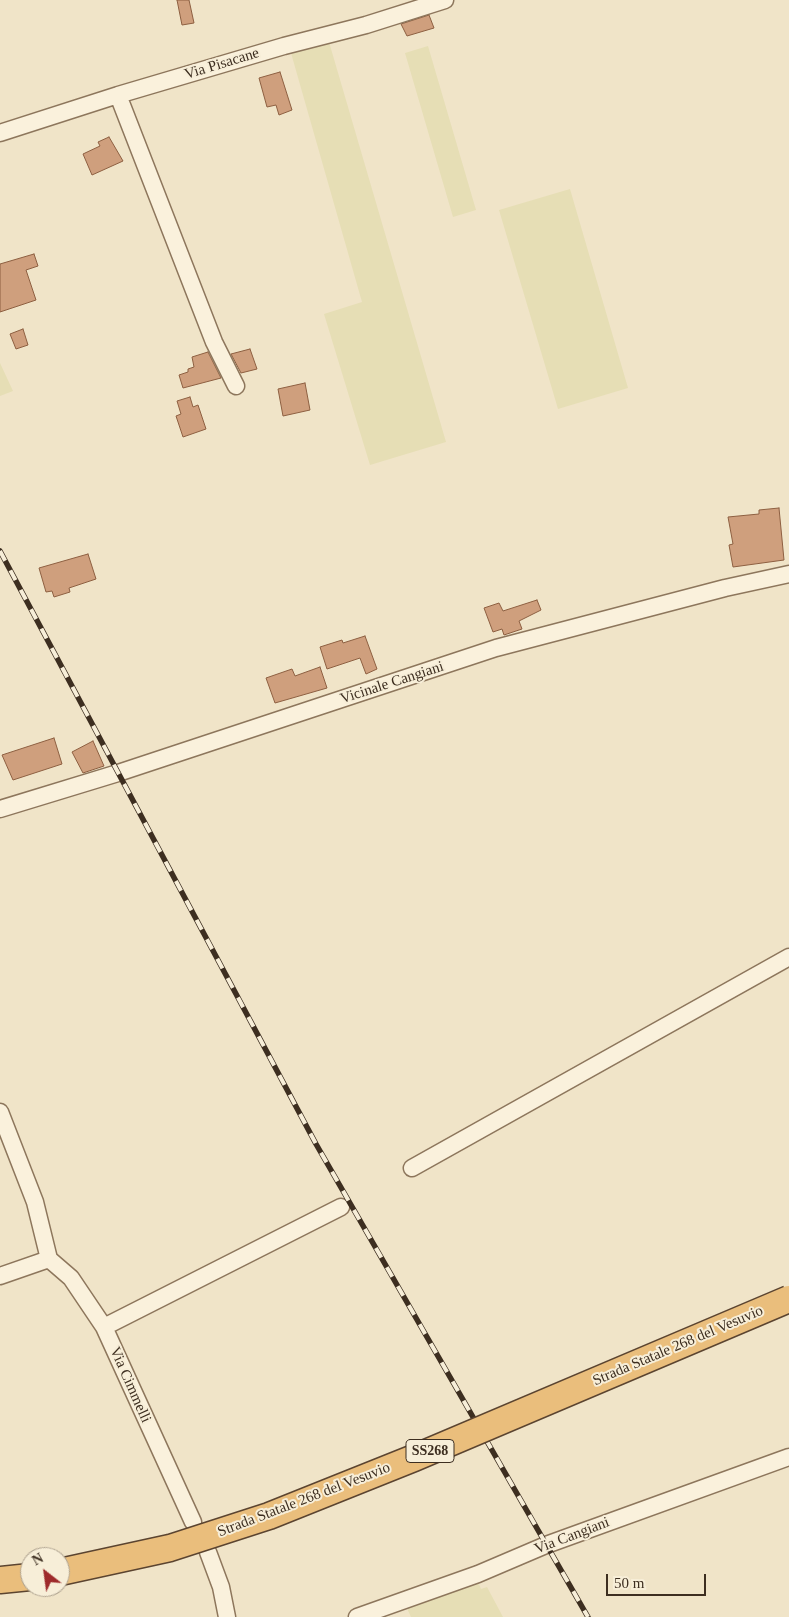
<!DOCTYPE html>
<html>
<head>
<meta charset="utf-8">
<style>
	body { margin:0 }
	#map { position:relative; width:789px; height:1617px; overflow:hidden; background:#f0e4c8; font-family:"Times New Roman",serif }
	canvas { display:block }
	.north { position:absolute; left:20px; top:1547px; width:50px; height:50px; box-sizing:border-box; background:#f7eed8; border:1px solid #ada18e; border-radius:50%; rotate:330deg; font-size:14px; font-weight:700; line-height:20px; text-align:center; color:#3d2e20 }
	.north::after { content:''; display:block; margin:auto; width:18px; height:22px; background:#9e2a2b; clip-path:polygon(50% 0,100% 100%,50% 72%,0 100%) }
	.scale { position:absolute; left:606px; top:1574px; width:100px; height:22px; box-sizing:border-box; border:2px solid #3d2e20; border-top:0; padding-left:6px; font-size:15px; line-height:18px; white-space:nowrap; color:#3d2e20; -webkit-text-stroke:4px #f7eed8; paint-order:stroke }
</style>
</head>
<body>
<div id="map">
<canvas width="789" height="1617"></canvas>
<div class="north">N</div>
<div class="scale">50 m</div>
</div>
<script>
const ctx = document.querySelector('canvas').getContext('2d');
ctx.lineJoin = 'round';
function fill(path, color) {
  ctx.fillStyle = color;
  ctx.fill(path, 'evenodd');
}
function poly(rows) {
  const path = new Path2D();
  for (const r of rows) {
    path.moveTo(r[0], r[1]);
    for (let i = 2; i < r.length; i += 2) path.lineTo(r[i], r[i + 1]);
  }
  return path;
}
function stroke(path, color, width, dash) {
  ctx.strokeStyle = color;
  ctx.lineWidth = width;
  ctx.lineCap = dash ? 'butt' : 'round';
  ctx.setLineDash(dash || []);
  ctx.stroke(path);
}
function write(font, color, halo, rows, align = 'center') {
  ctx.font = font + ' "Times New Roman",serif';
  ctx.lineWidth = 4;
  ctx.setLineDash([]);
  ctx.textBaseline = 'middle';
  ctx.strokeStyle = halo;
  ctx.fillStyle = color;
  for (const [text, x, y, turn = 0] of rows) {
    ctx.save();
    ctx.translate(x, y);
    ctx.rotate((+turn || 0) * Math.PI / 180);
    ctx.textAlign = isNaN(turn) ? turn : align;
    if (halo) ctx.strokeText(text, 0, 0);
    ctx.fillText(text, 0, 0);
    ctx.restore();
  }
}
const farmland = poly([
	[329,42,446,442,370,465,324,314,362,302,291,53],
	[428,46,476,210,453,217,405,53],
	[570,189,628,388,558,409,499,210],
	[0,363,13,391,0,396],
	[476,1577,481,1589,487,1587,503,1617,411,1617,405,1604]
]);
const building = poly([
	[177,0,189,0,194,23,182,25,177,0],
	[429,15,434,28,407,36,401,24,429,15],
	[280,72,292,110,279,115,276,105,267,107,259,78,280,72],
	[109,137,123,161,92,175,83,154,100,146,98,142,109,137],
	[34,254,38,266,26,270,36,300,0,312,0,264,34,254],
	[23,329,28,345,16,349,10,334,23,329],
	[250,349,257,369,241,373,231,354,250,349],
	[208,352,221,378,183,388,179,375,188,372,188,369,194,367,192,357,208,352],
	[305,383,310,410,283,416,278,389,305,383],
	[190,397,193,407,198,405,206,429,183,437,176,416,181,414,177,401,190,397],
	[779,508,784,560,733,567,729,545,733,544,728,517,759,514,759,510,779,508],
	[88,554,96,579,69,588,70,592,54,597,52,591,46,592,39,568,88,554],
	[537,600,541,610,519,621,522,629,504,635,502,629,493,632,484,608,499,603,503,611,537,600],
	[365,636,377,669,366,674,360,658,327,669,320,647,342,640,343,643,365,636],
	[320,667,327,688,275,703,266,678,292,669,295,676,320,667],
	[54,738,62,764,13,780,2,755,54,738],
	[93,741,104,766,83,773,72,752,93,741]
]);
const minor = poly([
	[118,95,214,342,236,386],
	[0,133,118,95,284,46,366,25,445,0],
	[0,809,118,773,496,648,725,588,789,574],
	[0,1112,35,1202,49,1259],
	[412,1168,789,957],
	[49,1259,71,1278,104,1327,193,1522],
	[0,1276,49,1259],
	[104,1327,341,1207],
	[208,1552,221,1587,227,1617],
	[357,1617,478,1574,546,1545,789,1457]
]);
const trunk = poly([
	[0,1580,30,1577]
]);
const rail = poly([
	[0,551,316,1144,588,1617]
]);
const trunkBridge = poly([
	[60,1572,170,1548,269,1516,414,1458,789,1299]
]);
const shields = [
	[430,1451,48]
];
const shieldNames = [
	["SS268",430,1451]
];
const streetNames = [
	["Via Pisacane",222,64,-17],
	["Vicinale Cangiani",392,683,-18],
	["Strada Statale 268 del Vesuvio",678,1346,-23],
	["Via Cimmelli",130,1385,66],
	["Strada Statale 268 del Vesuvio",304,1500,-21],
	["Via Cangiani",572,1536,-21]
];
fill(farmland, '#e6deb5');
fill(building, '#cf9f7d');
stroke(building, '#8d5f41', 1);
stroke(minor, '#8d765c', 19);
stroke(trunk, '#5b4430', 29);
stroke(minor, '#faf1dc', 16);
stroke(trunk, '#eabe7c', 26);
stroke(rail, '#3d2e20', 5.5);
stroke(rail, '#f7eed8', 4, [11]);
stroke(trunkBridge, '#5b4430', 29, []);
stroke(trunkBridge, '#eabe7c', 26);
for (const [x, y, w] of shields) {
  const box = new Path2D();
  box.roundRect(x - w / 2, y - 11.5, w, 23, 4);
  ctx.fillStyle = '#f7eed8';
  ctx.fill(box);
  stroke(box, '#3d2e20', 1);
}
write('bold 14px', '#3d2e20', null, shieldNames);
write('15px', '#3d2e20', '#f7eed8', streetNames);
</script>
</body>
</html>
